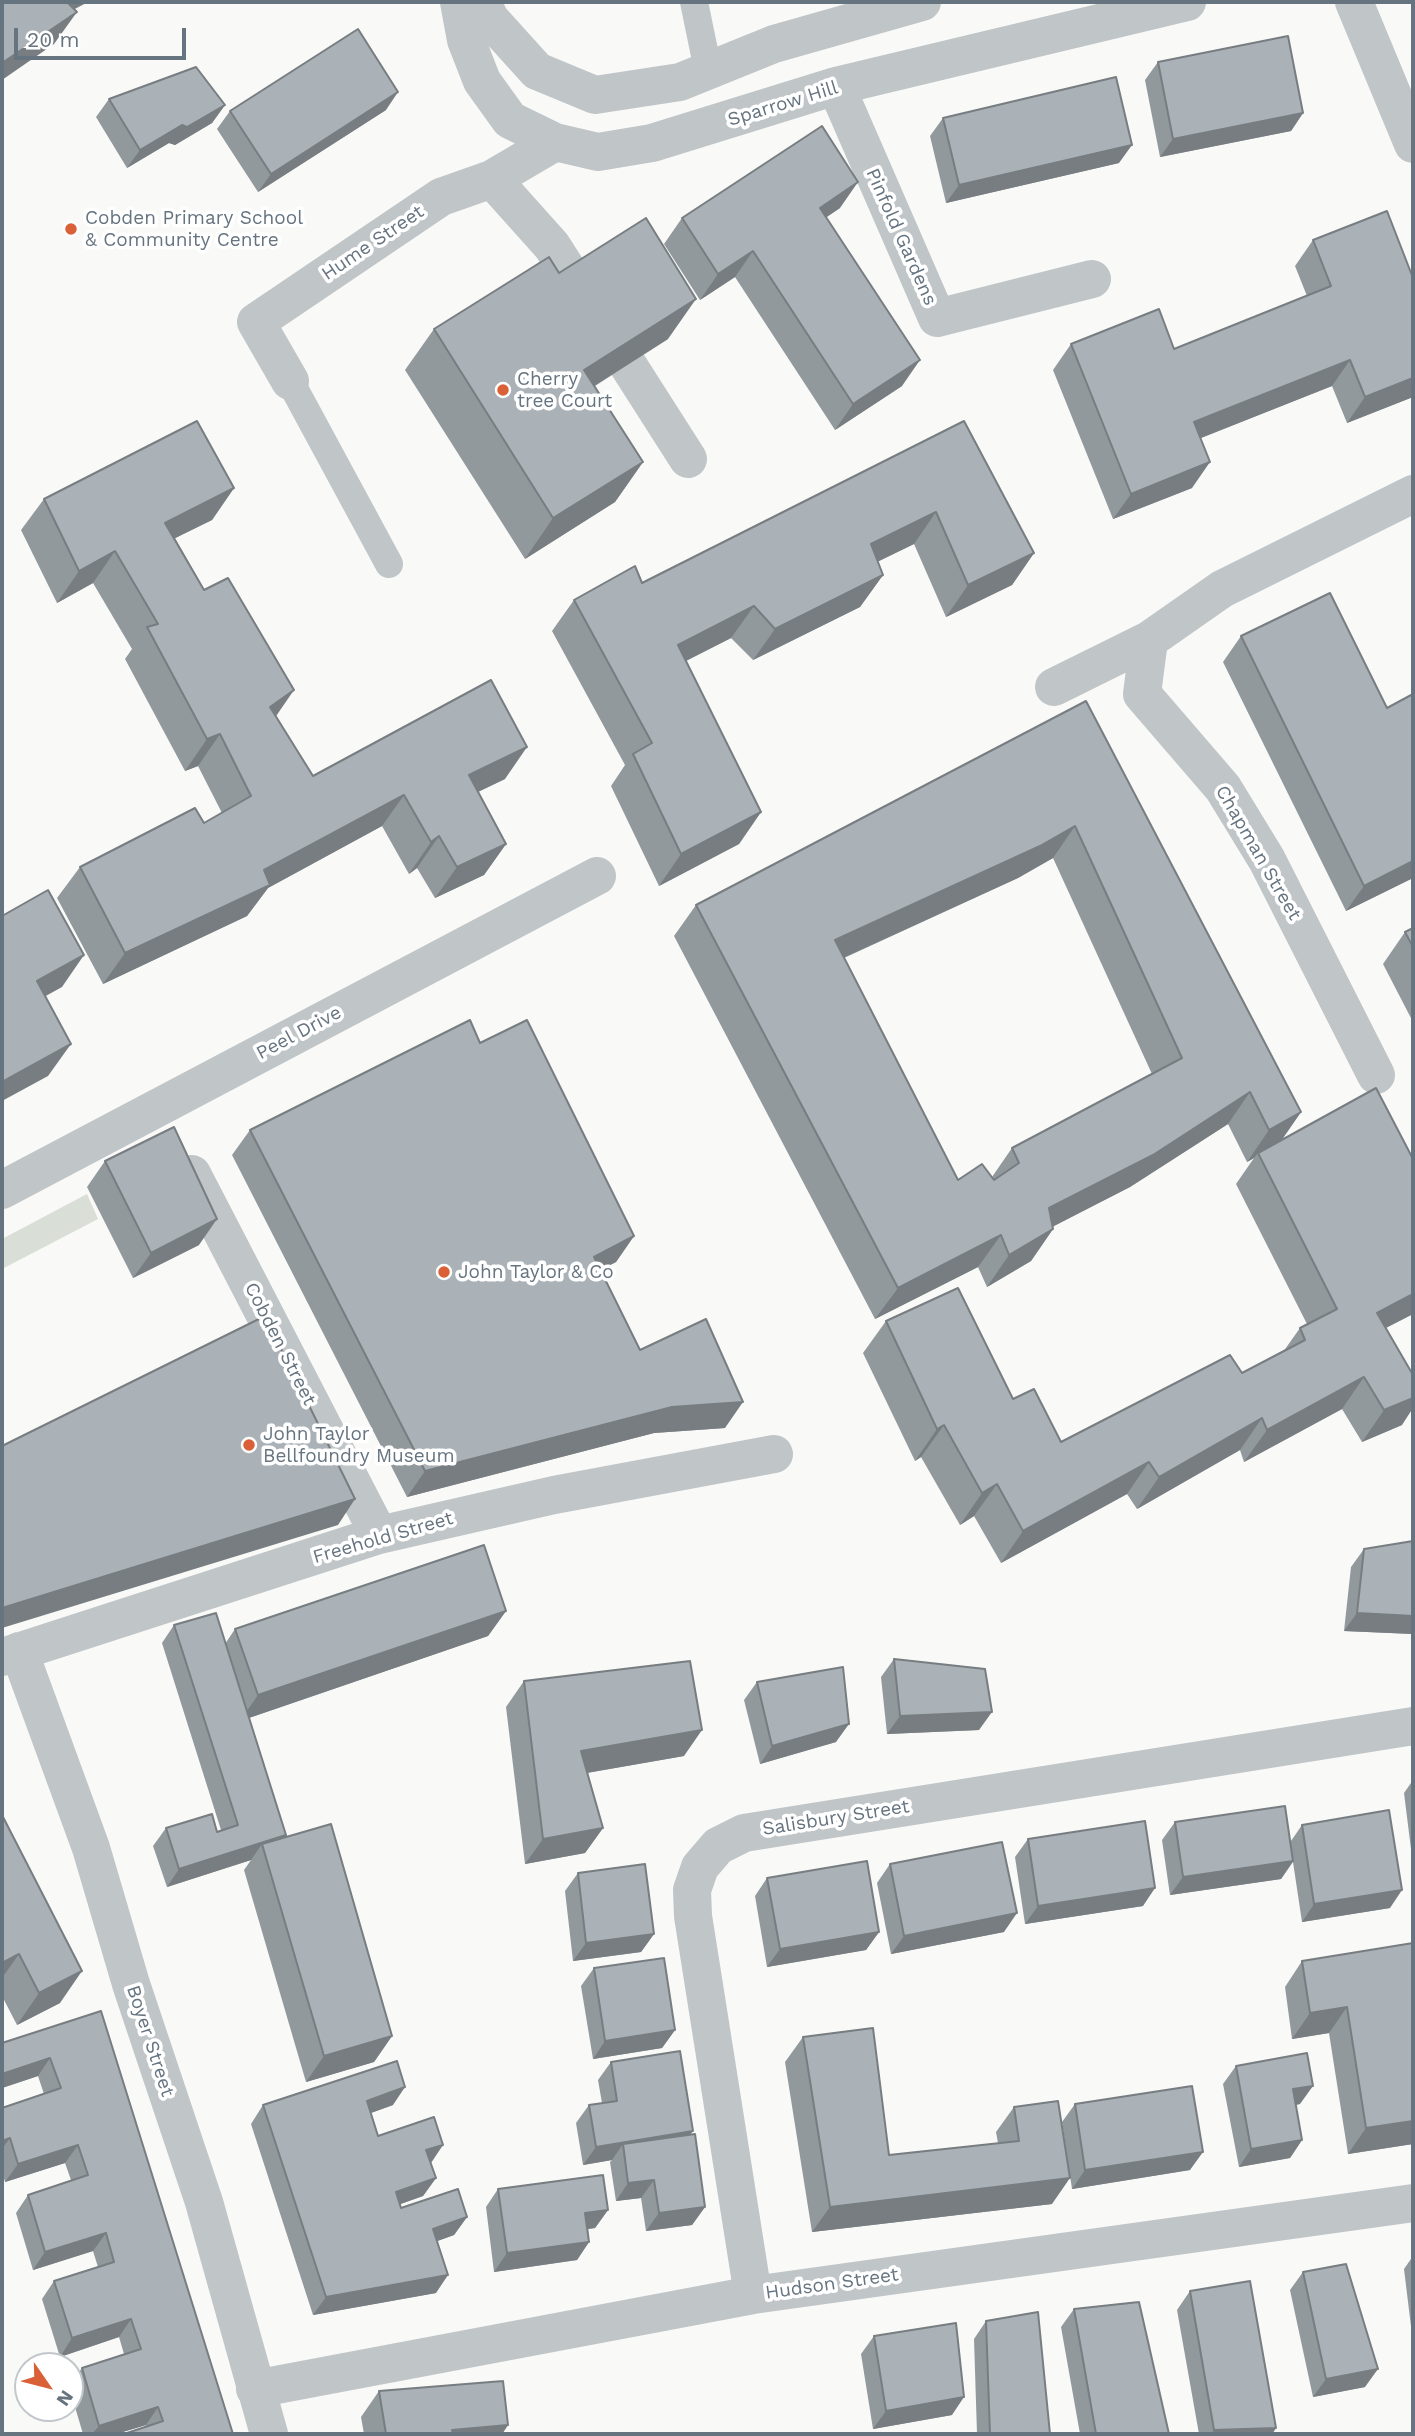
<!DOCTYPE html>
<html>
<head>
<meta charset="utf-8">
<style>
	body { margin:0 }
	#map { position:relative; width:1415px; height:2436px; overflow:hidden; background:#f9f9f7; font-family:"Work Sans",sans-serif }
	canvas { display:block }
	.frame { position:absolute; inset:0; border:4px solid #667480; pointer-events:none }
	.north { position:absolute; left:14px; top:2352px; width:70px; height:70px; box-sizing:border-box; background:#fff; border:2px solid #c2c7cc; border-radius:50%; rotate:125deg; font-size:19px; font-weight:700; line-height:28px; text-align:center; color:#667480 }
	.north::after { content:''; display:block; margin:auto; width:24px; height:32px; background:#d96037; clip-path:polygon(50% 0,100% 100%,50% 72%,0 100%) }
	.scale { position:absolute; left:14px; top:28px; width:172px; height:32px; box-sizing:border-box; border:4px solid #667480; border-top:0; padding-left:9px; font-size:21px; line-height:24px; white-space:nowrap; color:#667480; -webkit-text-stroke:5px #fff; paint-order:stroke }
</style>
</head>
<body>
<div id="map">
<canvas width="1415" height="2436"></canvas>
<div class="frame"></div>
<div class="north">N</div>
<div class="scale">20 m</div>
</div>
<script>
const ctx = document.querySelector('canvas').getContext('2d');
ctx.lineJoin = 'round';
function fill(path, color) {
  ctx.fillStyle = color;
  ctx.fill(path, 'evenodd');
}
function poly(rows) {
  const path = new Path2D();
  for (const r of rows) {
    path.moveTo(r[0], r[1]);
    for (let i = 2; i < r.length; i += 2) path.lineTo(r[i], r[i + 1]);
  }
  return path;
}
function stroke(path, color, width, dash) {
  ctx.strokeStyle = color;
  ctx.lineWidth = width;
  ctx.lineCap = dash ? 'butt' : 'round';
  ctx.setLineDash(dash || []);
  ctx.stroke(path);
}
function write(font, color, halo, rows, align = 'center') {
  ctx.font = font + ' "Work Sans",sans-serif';
  ctx.lineWidth = 7;
  ctx.setLineDash([]);
  ctx.textBaseline = 'middle';
  ctx.strokeStyle = halo;
  ctx.fillStyle = color;
  for (const [text, x, y, turn = 0] of rows) {
    ctx.save();
    ctx.translate(x, y);
    ctx.rotate((+turn || 0) * Math.PI / 180);
    ctx.textAlign = isNaN(turn) ? turn : align;
    if (halo) ctx.strokeText(text, 0, 0);
    ctx.fillText(text, 0, 0);
    ctx.restore();
  }
}
const green = poly([
	[87,1194,98,1219,2,1269,2,1239]
]);
const service = poly([
	[694,2,708,70],
	[290,381,389,564]
]);
const minor = poly([
	[459,2,466,40,482,81,510,120,555,142,598,152,652,143,836,86,1187,2],
	[482,2,490,19,537,71,595,95,680,82,774,44,922,2],
	[1354,2,1413,144],
	[836,86,937,318,1092,279],
	[492,179,552,246,688,459],
	[290,381,256,322,441,197,492,179,555,142],
	[1054,687,1149,640],
	[1376,1075,1267,860,1223,788,1142,694,1149,640,1222,589,1413,494],
	[192,1174,379,1535],
	[2,1190,597,876],
	[19,1651,91,1848,131,1984,204,2202,269,2434],
	[2,1657,379,1535,554,1495,774,1454],
	[753,2295,693,1916,692,1890,700,1867,718,1846,744,1833,1413,1726],
	[255,2389,753,2295,1413,2203]
]);
const wall = poly([
	[1158,62,1303,113,1291,131,1160,157,1145,80],
	[109,99,225,105,212,123,175,145,169,143,127,168,96,117],
	[386,110,258,192,217,129,230,111],
	[943,118,1119,163,946,203,930,136],
	[840,208,826,217,902,386,835,430,735,277,700,300,664,244,682,218],
	[1313,240,1413,397,1347,423,1332,386,1200,438,1192,488,1113,519,1053,370,1071,344,1174,349,1307,296,1295,266],
	[559,273,668,339,595,386,643,462,615,502,525,559,405,370,434,329],
	[964,421,1034,553,1012,585,946,617,914,544,877,562,883,575,860,607,753,660,731,638,686,661,761,812,739,844,659,886,611,786,625,765,552,631,574,600,642,583],
	[234,488,212,520,175,538,276,716,313,776,505,779,478,792,506,844,484,875,435,898,417,868,409,874,382,826,268,888,247,916,103,984,57,898,80,867,204,823,222,813,198,766,185,771,125,659,132,649,93,583,57,603,21,530,44,499],
	[1241,636,1387,708,1413,878,1346,911,1223,662],
	[1086,701,1301,1112,1282,1139,1413,1314,1386,1328,1402,1425,1362,1442,1342,1409,1244,1462,1240,1450,1137,1509,1127,1494,1001,1563,974,1516,960,1525,921,1457,915,1461,863,1353,886,1321,1013,1399,1061,1442,1242,1373,1283,1352,1300,1328,1307,1324,1236,1184,1254,1158,1247,1162,1228,1124,1130,1187,1053,1226,1053,1229,1031,1261,987,1287,978,1267,875,1319,674,936,696,905],
	[1053,858,1152,1074,1012,1148,992,1177,958,1180,844,958,1018,878],
	[1413,928,1413,1022,1383,964,1405,932],
	[480,1043,634,1236,616,1262,600,1270,640,1350,725,1428,654,1433,407,1497,232,1155,250,1130],
	[105,1161,199,1245,133,1278,87,1187],
	[1413,1541,1413,1634,1344,1631,1351,1567,1364,1549],
	[506,1611,488,1636,249,1718,284,1838,392,2036,374,2062,306,2082,244,1870,251,1860,167,1887,153,1846,166,1828,217,1832,221,1830,162,1643,174,1625,225,1644,235,1629],
	[894,1659,979,1730,887,1734,881,1677],
	[524,1681,684,1756,587,1773,603,1828,585,1853,525,1864,506,1707],
	[757,1682,836,1742,760,1764,744,1700],
	[1413,1780,1413,1857,1412,1857,1404,1793],
	[2,1815,60,2003,17,2025,2,1996],
	[1175,1822,1291,1841,1302,1825,1390,1908,1302,1922,1293,1862,1281,1879,1170,1895,1162,1840],
	[1028,1839,1143,1906,1025,1924,1015,1857],
	[890,1864,1004,1932,891,1954,877,1883],
	[578,1873,654,1934,641,1952,573,1961,565,1891],
	[767,1878,879,1932,866,1950,767,1967,755,1896],
	[1413,1943,1413,2144,1348,2154,1329,2033,1292,2039,1285,1987,1302,1961],
	[594,1968,675,2030,662,2048,593,2059,581,1986],
	[101,2011,233,2434,146,2427,146,2425,116,2434,83,2434,70,2390,70,2385,82,2368,124,2354,119,2337,60,2357,42,2299,54,2281,98,2267,93,2251,33,2270,16,2213,28,2195,71,2180,65,2163,5,2182,2,2171,2,2108,44,2094,38,2076,2,2088,2,2043],
	[803,2037,889,2155,998,2143,996,2132,1014,2107,1052,2204,812,2232,785,2062],
	[611,2062,690,2135,705,2207,692,2225,646,2231,641,2198,616,2201,610,2162,612,2160,583,2165,576,2123,589,2105,602,2103,598,2080],
	[1236,2066,1300,2104,1296,2105,1302,2140,1290,2158,1239,2167,1223,2084],
	[1075,2104,1190,2170,1072,2189,1062,2122],
	[263,2105,393,2105,371,2113,378,2136,431,2163,436,2178,423,2196,400,2204,401,2208,467,2217,454,2235,437,2241,436,2293,313,2315,251,2124],
	[498,2189,608,2210,595,2228,588,2229,589,2242,577,2260,494,2272,486,2207],
	[1413,2256,1413,2343,1404,2269],
	[1303,2272,1365,2387,1313,2397,1290,2290],
	[1190,2291,1276,2428,1272,2434,1199,2434,1177,2310],
	[1074,2309,1169,2434,1080,2434,1061,2327],
	[986,2321,1050,2434,977,2434,974,2339],
	[874,2336,952,2415,873,2429,861,2354],
	[379,2391,508,2425,502,2434,364,2434,361,2417]
]);
const shadedWall = poly([
	[57,2,88,2,39,28],
	[77,12,54,44,2,80,2,63],
	[398,92,386,110,258,192,271,174],
	[225,105,212,123,175,145,169,143,127,168,140,150,182,125],
	[1303,113,1291,131,1160,157,1173,139],
	[1132,145,1119,163,946,203,959,185],
	[858,182,840,208,802,234,820,208],
	[753,251,735,277,700,300,718,274],
	[696,299,668,339,556,410,584,370],
	[920,360,902,386,835,430,853,404],
	[1350,360,1332,386,1176,448,1194,422],
	[1413,378,1413,397,1347,423,1365,397],
	[643,462,615,502,525,559,553,518],
	[1210,462,1192,488,1113,519,1131,494],
	[234,488,212,520,143,554,165,523],
	[936,512,914,544,848,576,871,544],
	[115,551,93,583,57,603,79,571],
	[1034,553,1012,585,946,617,968,585],
	[883,575,860,607,753,660,775,629],
	[754,606,731,638,656,676,678,645],
	[294,690,272,722,270,707],
	[220,734,198,766,185,771,207,739],
	[527,747,505,779,446,807,469,775],
	[404,795,382,826,268,888,247,916,103,984,125,953,264,870],
	[761,812,739,844,659,886,681,854],
	[1075,826,1053,858,1018,878,812,972,835,940],
	[439,836,417,868,409,874,431,842],
	[506,844,484,875,435,898,457,867],
	[1413,861,1413,878,1346,911,1364,886],
	[84,955,62,987,15,1013,37,981],
	[71,1044,48,1076,2,1101,2,1082],
	[1250,1092,1228,1124,1130,1187,1027,1240,1049,1208],
	[1301,1112,1279,1144,1258,1153,1254,1158,1247,1162,1269,1130],
	[217,1219,199,1245,133,1278,151,1253],
	[1053,1229,1031,1261,987,1287,1009,1255],
	[1001,1235,978,1267,875,1319,898,1288],
	[634,1236,616,1262,576,1283,594,1257],
	[1413,1294,1413,1314,1354,1344,1377,1313],
	[1364,1377,1342,1409,1244,1462,1267,1430],
	[1413,1398,1413,1408,1402,1425,1362,1442,1384,1410],
	[743,1402,725,1428,654,1433,407,1497,425,1471,672,1407],
	[1262,1418,1240,1450,1137,1509,1159,1477],
	[944,1425,921,1457,915,1461,937,1429],
	[1149,1462,1127,1494,1001,1563,1023,1531],
	[997,1484,974,1516,960,1525,982,1493],
	[355,1499,338,1525,2,1628,2,1608],
	[506,1611,488,1636,240,1721,258,1695],
	[1357,1613,1413,1616,1413,1634,1344,1631],
	[992,1712,979,1730,887,1734,900,1716],
	[849,1724,836,1742,760,1764,772,1746],
	[702,1730,684,1756,563,1777,581,1751],
	[603,1828,585,1853,525,1864,543,1839],
	[286,1835,274,1853,262,1844,251,1860,167,1887,179,1869],
	[1293,1861,1281,1879,1170,1895,1183,1877],
	[1155,1888,1143,1906,1025,1924,1038,1906],
	[1402,1890,1390,1908,1302,1922,1314,1904],
	[1017,1913,1004,1932,891,1954,904,1936],
	[879,1932,866,1950,767,1967,780,1949],
	[654,1934,641,1952,573,1961,586,1943],
	[19,1954,2,1978,2,1963],
	[82,1971,60,2003,17,2025,39,1993],
	[1347,2007,1329,2033,1292,2039,1310,2013],
	[675,2030,662,2048,593,2059,605,2041],
	[392,2036,374,2062,306,2082,324,2056],
	[50,2058,38,2076,2,2088,2,2074],
	[1313,2086,1300,2104,1280,2107,1293,2089],
	[405,2087,393,2105,354,2119,367,2101],
	[1413,2121,1413,2144,1348,2154,1366,2128],
	[693,2131,680,2149,623,2144,612,2160,583,2165,596,2147],
	[10,2138,2,2149,2,2141],
	[1302,2140,1290,2158,1239,2167,1251,2149],
	[78,2145,65,2163,5,2182,18,2164],
	[443,2145,431,2163,426,2150],
	[1203,2152,1190,2170,1072,2189,1085,2170],
	[436,2178,423,2196,384,2210,396,2192],
	[1070,2178,1052,2204,812,2232,830,2207],
	[654,2180,641,2198,616,2201,628,2183],
	[705,2207,692,2225,646,2231,659,2213],
	[608,2210,595,2228,573,2231,585,2213],
	[467,2217,454,2235,421,2247,433,2229],
	[106,2233,93,2251,33,2270,45,2252],
	[589,2242,577,2260,494,2272,507,2253],
	[448,2275,436,2293,313,2315,326,2297],
	[131,2319,119,2337,60,2357,72,2338],
	[1378,2369,1365,2387,1313,2397,1326,2379],
	[964,2397,952,2415,873,2429,886,2411],
	[158,2407,146,2425,116,2434,92,2434,99,2426],
	[508,2425,502,2434,449,2434,452,2430],
	[1276,2428,1272,2434,1211,2434,1214,2430]
]);
const building = poly([
	[2,2,67,2,77,12,2,63,2,2],
	[358,29,398,92,271,174,230,111,358,29],
	[1288,36,1303,113,1173,139,1158,62,1288,36],
	[196,67,225,105,187,127,182,125,140,150,109,99,196,67],
	[1116,77,1132,145,959,185,943,118,1116,77],
	[822,126,858,182,820,208,920,360,853,404,753,251,718,274,682,218,822,126],
	[1387,211,1413,278,1413,378,1365,397,1350,360,1194,422,1210,462,1131,494,1071,344,1159,309,1174,349,1331,286,1313,240,1387,211],
	[646,218,696,299,584,370,643,462,553,518,434,329,549,257,559,273,646,218],
	[197,421,234,488,165,523,204,590,228,578,294,690,270,707,313,776,491,680,527,747,469,775,506,844,457,867,439,836,431,842,404,795,264,870,270,885,125,953,80,867,195,808,204,823,251,796,220,734,207,739,147,627,158,624,115,551,79,571,44,499,197,421],
	[964,421,1034,553,968,585,936,512,871,544,883,575,775,629,754,606,678,645,761,812,681,854,633,754,652,743,574,600,635,566,642,583,964,421],
	[1330,593,1387,708,1413,694,1413,861,1364,886,1241,636,1330,593],
	[1086,701,1301,1112,1269,1130,1250,1092,1153,1155,1049,1208,1053,1229,1009,1255,1001,1235,898,1288,696,905,1086,701],
	[1075,826,1182,1058,1012,1148,1019,1163,994,1180,982,1164,958,1180,835,940,1040,846,1075,826],
	[48,890,84,955,37,981,71,1044,2,1082,2,916,48,890],
	[1413,928,1413,947,1405,932,1413,928],
	[470,1020,480,1043,527,1020,634,1236,594,1257,640,1350,706,1319,743,1402,672,1407,425,1471,250,1130,470,1020],
	[1376,1088,1413,1159,1413,1294,1377,1313,1413,1375,1413,1398,1384,1410,1364,1377,1267,1430,1262,1418,1159,1477,1149,1462,1023,1531,997,1484,982,1493,944,1425,937,1429,886,1321,958,1288,1013,1399,1034,1389,1061,1442,1230,1355,1242,1373,1305,1340,1300,1328,1337,1309,1258,1153,1376,1088],
	[174,1127,217,1219,151,1253,105,1161,174,1127],
	[265,1316,355,1499,2,1608,2,1446,265,1316],
	[1413,1541,1413,1616,1357,1613,1364,1549,1413,1541],
	[484,1545,506,1611,258,1695,235,1629,484,1545],
	[216,1613,286,1835,179,1869,166,1828,212,1814,217,1832,238,1825,174,1625,216,1613],
	[894,1659,985,1669,992,1712,900,1716,894,1659],
	[690,1661,702,1730,581,1751,603,1828,543,1839,524,1681,690,1661],
	[843,1667,849,1724,772,1746,757,1682,843,1667],
	[1285,1806,1293,1861,1183,1877,1175,1822,1285,1806],
	[1389,1810,1402,1890,1314,1904,1302,1825,1389,1810],
	[2,1815,82,1971,39,1993,19,1954,2,1963,2,1815],
	[1145,1821,1155,1888,1038,1906,1028,1839,1145,1821],
	[331,1824,392,2036,324,2056,262,1844,331,1824],
	[1002,1842,1017,1913,904,1936,890,1864,1002,1842],
	[867,1861,879,1932,780,1949,767,1878,867,1861],
	[645,1864,654,1934,586,1943,578,1873,645,1864],
	[1413,1943,1413,2121,1366,2128,1347,2007,1310,2013,1302,1961,1413,1943],
	[664,1958,675,2030,605,2041,594,1968,664,1958],
	[101,2011,233,2434,124,2434,163,2421,158,2407,99,2426,82,2368,141,2349,131,2319,72,2338,54,2281,114,2262,106,2233,45,2252,28,2195,88,2175,78,2145,18,2164,10,2138,2,2141,2,2108,61,2088,50,2058,2,2074,2,2043,101,2011],
	[873,2028,889,2155,1019,2141,1014,2107,1058,2101,1070,2178,830,2207,803,2037,873,2028],
	[680,2051,693,2131,596,2147,589,2105,617,2101,611,2062,680,2051],
	[1307,2053,1313,2086,1293,2089,1302,2140,1251,2149,1236,2066,1307,2053],
	[397,2061,405,2087,367,2101,378,2136,434,2117,443,2145,426,2150,436,2178,396,2192,401,2208,458,2189,467,2217,433,2229,448,2275,326,2297,263,2105,397,2061],
	[1192,2086,1203,2152,1085,2170,1075,2104,1192,2086],
	[695,2134,705,2207,659,2213,654,2180,628,2183,623,2144,695,2134],
	[603,2175,608,2210,585,2213,589,2242,507,2253,498,2189,603,2175],
	[1346,2264,1378,2369,1326,2379,1303,2272,1346,2264],
	[1250,2281,1276,2428,1214,2430,1190,2291,1250,2281],
	[1139,2302,1169,2434,1096,2434,1074,2309,1139,2302],
	[1038,2312,1050,2434,990,2434,986,2321,1038,2312],
	[956,2323,964,2397,886,2411,874,2336,956,2323],
	[503,2381,508,2425,452,2430,453,2434,386,2434,379,2391,503,2381]
]);
const markers = [
	[71,229,7,"#d96037"],
	[503,390,7,"#d96037"],
	[444,1272,7,"#d96037"],
	[249,1445,7,"#d96037"]
];
const streetNames = [
	["Sparrow Hill",783,104,-17],
	["Pinfold Gardens",901,237,66],
	["Hume Street",373,243,-34],
	["Chapman Street",1258,853,60],
	["Peel Drive",299,1033,-28],
	["Cobden Street",280,1344,63],
	["Freehold Street",383,1538,-16],
	["Salisbury Street",836,1818,-9],
	["Boyer Street",150,2041,72],
	["Hudson Street",832,2284,-8]
];
const poiNames = [
	["Cobden Primary School",85,218],
	["& Community Centre",85,240],
	["Cherry",517,379],
	["tree Court",517,401],
	["John Taylor & Co",458,1272],
	["John Taylor",263,1434],
	["Bellfoundry Museum",263,1456]
];
fill(green, '#d9ded6');
stroke(service, '#c0c5c8', 28);
stroke(minor, '#c0c5c8', 38);
fill(wall, '#92999d');
fill(shadedWall, '#777d80');
fill(building, '#aab2b7');
stroke(building, '#777d80', 2);
for (const [x, y, r, color] of markers) {
  const dot = new Path2D();
  dot.arc(x, y, r, 0, 2 * Math.PI);
  ctx.fillStyle = color;
  ctx.fill(dot);
  stroke(dot, '#fff', 2.5);
}
write('19px', '#667480', '#fff', streetNames);
write('19px', '#667480', '#fff', poiNames, 'left');
</script>
</body>
</html>
